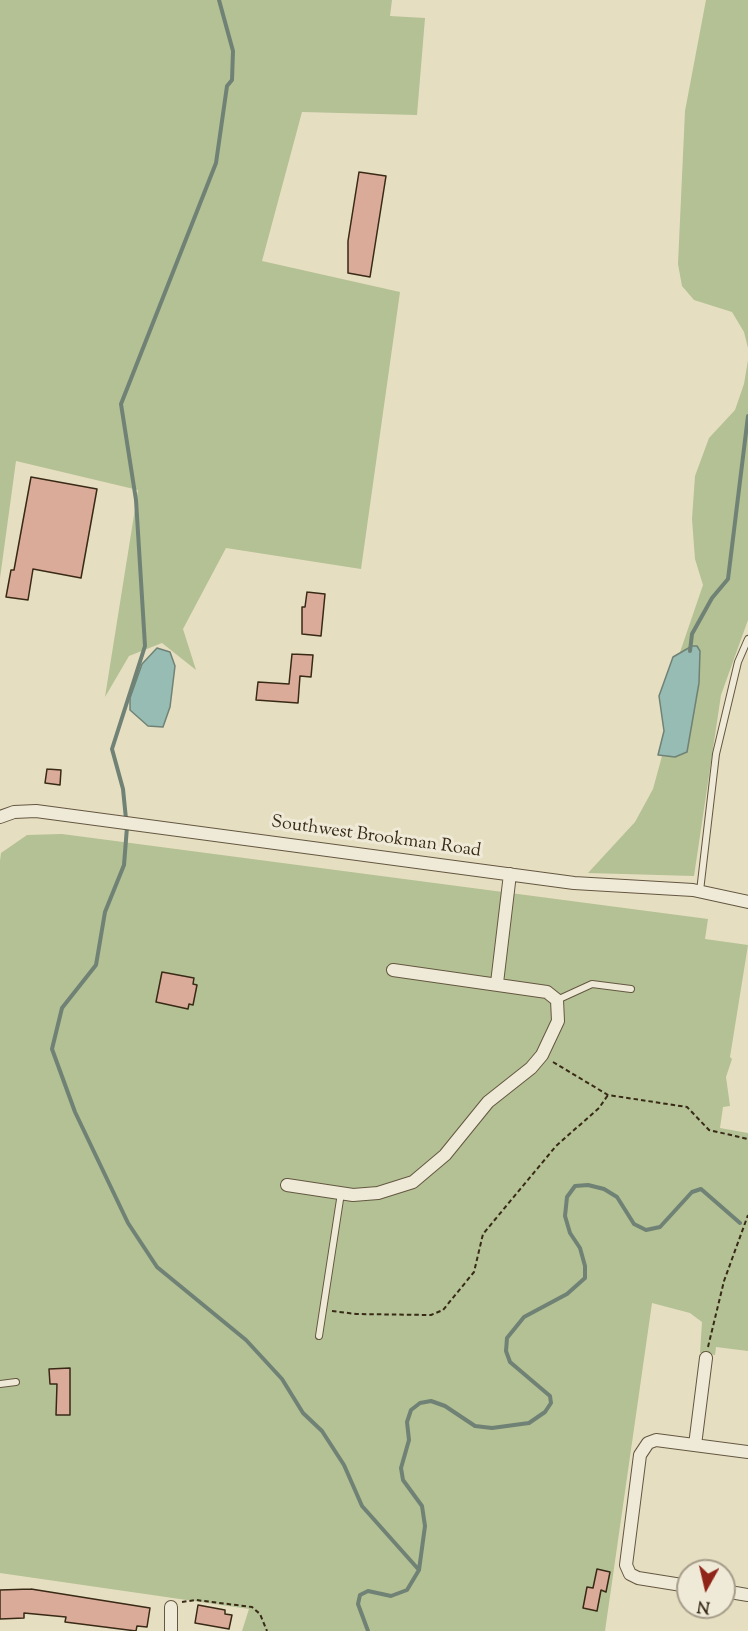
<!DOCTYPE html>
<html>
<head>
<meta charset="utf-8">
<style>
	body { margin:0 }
	#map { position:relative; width:748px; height:1631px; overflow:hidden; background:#e6dec1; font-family:"Sorts Mill Goudy",serif }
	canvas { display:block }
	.north { position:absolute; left:676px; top:1559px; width:60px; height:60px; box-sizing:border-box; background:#efead7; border:2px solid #a69d8a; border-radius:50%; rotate:188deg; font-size:16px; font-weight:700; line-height:24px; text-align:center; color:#382a16 }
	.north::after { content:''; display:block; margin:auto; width:21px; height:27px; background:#8f2418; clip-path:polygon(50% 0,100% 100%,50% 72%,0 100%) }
</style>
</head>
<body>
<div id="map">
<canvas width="748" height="1631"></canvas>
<div class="north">N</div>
</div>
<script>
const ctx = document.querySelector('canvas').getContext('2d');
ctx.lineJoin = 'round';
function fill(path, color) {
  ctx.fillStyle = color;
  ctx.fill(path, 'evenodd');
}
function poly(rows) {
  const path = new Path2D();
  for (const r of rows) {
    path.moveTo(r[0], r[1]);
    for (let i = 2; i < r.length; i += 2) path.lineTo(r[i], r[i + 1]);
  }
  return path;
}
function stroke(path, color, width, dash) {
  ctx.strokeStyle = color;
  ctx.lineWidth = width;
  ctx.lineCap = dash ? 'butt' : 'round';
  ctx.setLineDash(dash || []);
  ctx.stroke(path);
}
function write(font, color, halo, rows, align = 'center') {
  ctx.font = font + ' "Sorts Mill Goudy",serif';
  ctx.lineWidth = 6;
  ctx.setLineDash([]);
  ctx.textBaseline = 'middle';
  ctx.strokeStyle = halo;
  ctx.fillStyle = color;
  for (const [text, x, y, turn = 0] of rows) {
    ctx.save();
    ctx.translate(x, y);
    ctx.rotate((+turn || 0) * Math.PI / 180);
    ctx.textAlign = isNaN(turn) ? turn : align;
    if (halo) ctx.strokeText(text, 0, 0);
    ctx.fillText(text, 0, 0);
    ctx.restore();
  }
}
const green = poly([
	[0,0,392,0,390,16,425,18,417,115,302,112,262,261,400,292,361,569,226,548,183,629,196,670,162,643,129,656,105,697,138,490,16,461,0,578],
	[706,0,748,0,748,348,744,332,732,312,694,300,682,286,678,264,685,111],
	[748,360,748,620,721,695,694,876,588,873,635,822,653,789,662,756,675,757,677,661,703,585,695,559,692,519,695,476,709,438,735,410,744,384],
	[62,834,708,919,705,939,748,945,730,1057,732,1059,726,1077,730,1106,723,1107,720,1128,748,1133,748,1351,716,1347,715,1355,700,1353,702,1322,690,1313,652,1303,605,1631,242,1631,249,1609,0,1573,0,861,1,853,27,835]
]);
const water = poly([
	[692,646,697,646,700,651,699,683,687,752,675,757,658,755,664,731,659,696,673,657,692,646],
	[157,648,170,652,175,666,170,707,163,727,148,726,130,710,130,698,142,664,157,648]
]);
const stream = poly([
	[690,651,692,634,712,598,728,579,748,416],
	[126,819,123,789,112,749,145,646,136,500,121,404,216,163,227,86,232,80,233,51,219,0],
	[127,827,124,865,105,912,96,965,62,1008,52,1049,75,1112,128,1223,157,1267,246,1340,282,1379,303,1413,322,1431,344,1465,362,1506,419,1570],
	[368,1631,358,1604,360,1595,368,1591,391,1596,407,1590,419,1570,425,1526,422,1506,403,1480,401,1468,409,1440,407,1422,411,1410,420,1403,431,1401,445,1406,475,1426,492,1428,529,1423,545,1412,551,1403,550,1396,510,1362,506,1351,507,1338,524,1317,567,1294,585,1278,585,1266,580,1248,570,1233,565,1216,567,1197,575,1186,588,1185,604,1189,617,1197,634,1224,646,1230,660,1227,692,1192,701,1189,740,1223]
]);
const building = poly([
	[359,172,386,176,370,277,348,273,348,241,359,172],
	[31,477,97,489,81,578,33,569,28,600,6,597,11,570,14,570,31,477],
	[307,592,325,594,321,636,302,634,302,607,305,607,307,592],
	[292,654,313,655,311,677,300,676,298,703,256,700,258,682,289,684,292,654],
	[47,769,61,770,60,785,45,783,47,769],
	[162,972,194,978,193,984,197,985,193,1005,189,1004,188,1009,156,1002,162,972],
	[70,1368,70,1415,56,1415,57,1384,50,1384,49,1369,70,1368],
	[597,1569,610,1572,606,1592,601,1590,597,1611,583,1608,587,1587,593,1588,597,1569],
	[31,1589,150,1608,147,1627,137,1626,136,1631,65,1622,66,1617,24,1613,24,1618,0,1619,0,1590,31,1589],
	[198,1605,225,1610,225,1614,232,1615,229,1629,195,1623,198,1605]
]);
const path = poly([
	[553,1062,608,1095,687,1107,709,1130,748,1139],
	[332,1311,356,1314,431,1315,443,1310,474,1272,483,1234,556,1146,599,1108,608,1095],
	[708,1347,724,1281,748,1215],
	[182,1602,196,1600,252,1607,260,1614,267,1631]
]);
const service = poly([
	[700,891,716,754,738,662,748,639],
	[557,1000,592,984,631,989],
	[319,1336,341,1193],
	[0,1384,16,1382]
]);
const minor = poly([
	[0,817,14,812,36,811,574,883,693,890,748,902],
	[497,983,510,874],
	[287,1185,353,1195,378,1193,413,1182,445,1155,488,1102,531,1068,542,1055,558,1021,557,1000,547,992,393,970],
	[695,1445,706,1358],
	[688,1586,638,1578,630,1574,626,1565,640,1455,648,1443,656,1440,748,1452],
	[724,1591,748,1595],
	[171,1607,171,1631]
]);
const streetNames = [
	["Southwest Brookman Road",376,838,8]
];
fill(green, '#b3c194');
fill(water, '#96bcb4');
stroke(water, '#708275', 1.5);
stroke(stream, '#708275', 4);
fill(building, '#dbab99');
stroke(building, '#382a16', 1.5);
stroke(service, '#645741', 8);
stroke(minor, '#645741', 14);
stroke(path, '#382a16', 2, [4.5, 3]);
stroke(service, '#efead7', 6);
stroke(minor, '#efead7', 12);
write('18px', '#382a16', '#efead7', streetNames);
</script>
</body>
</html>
